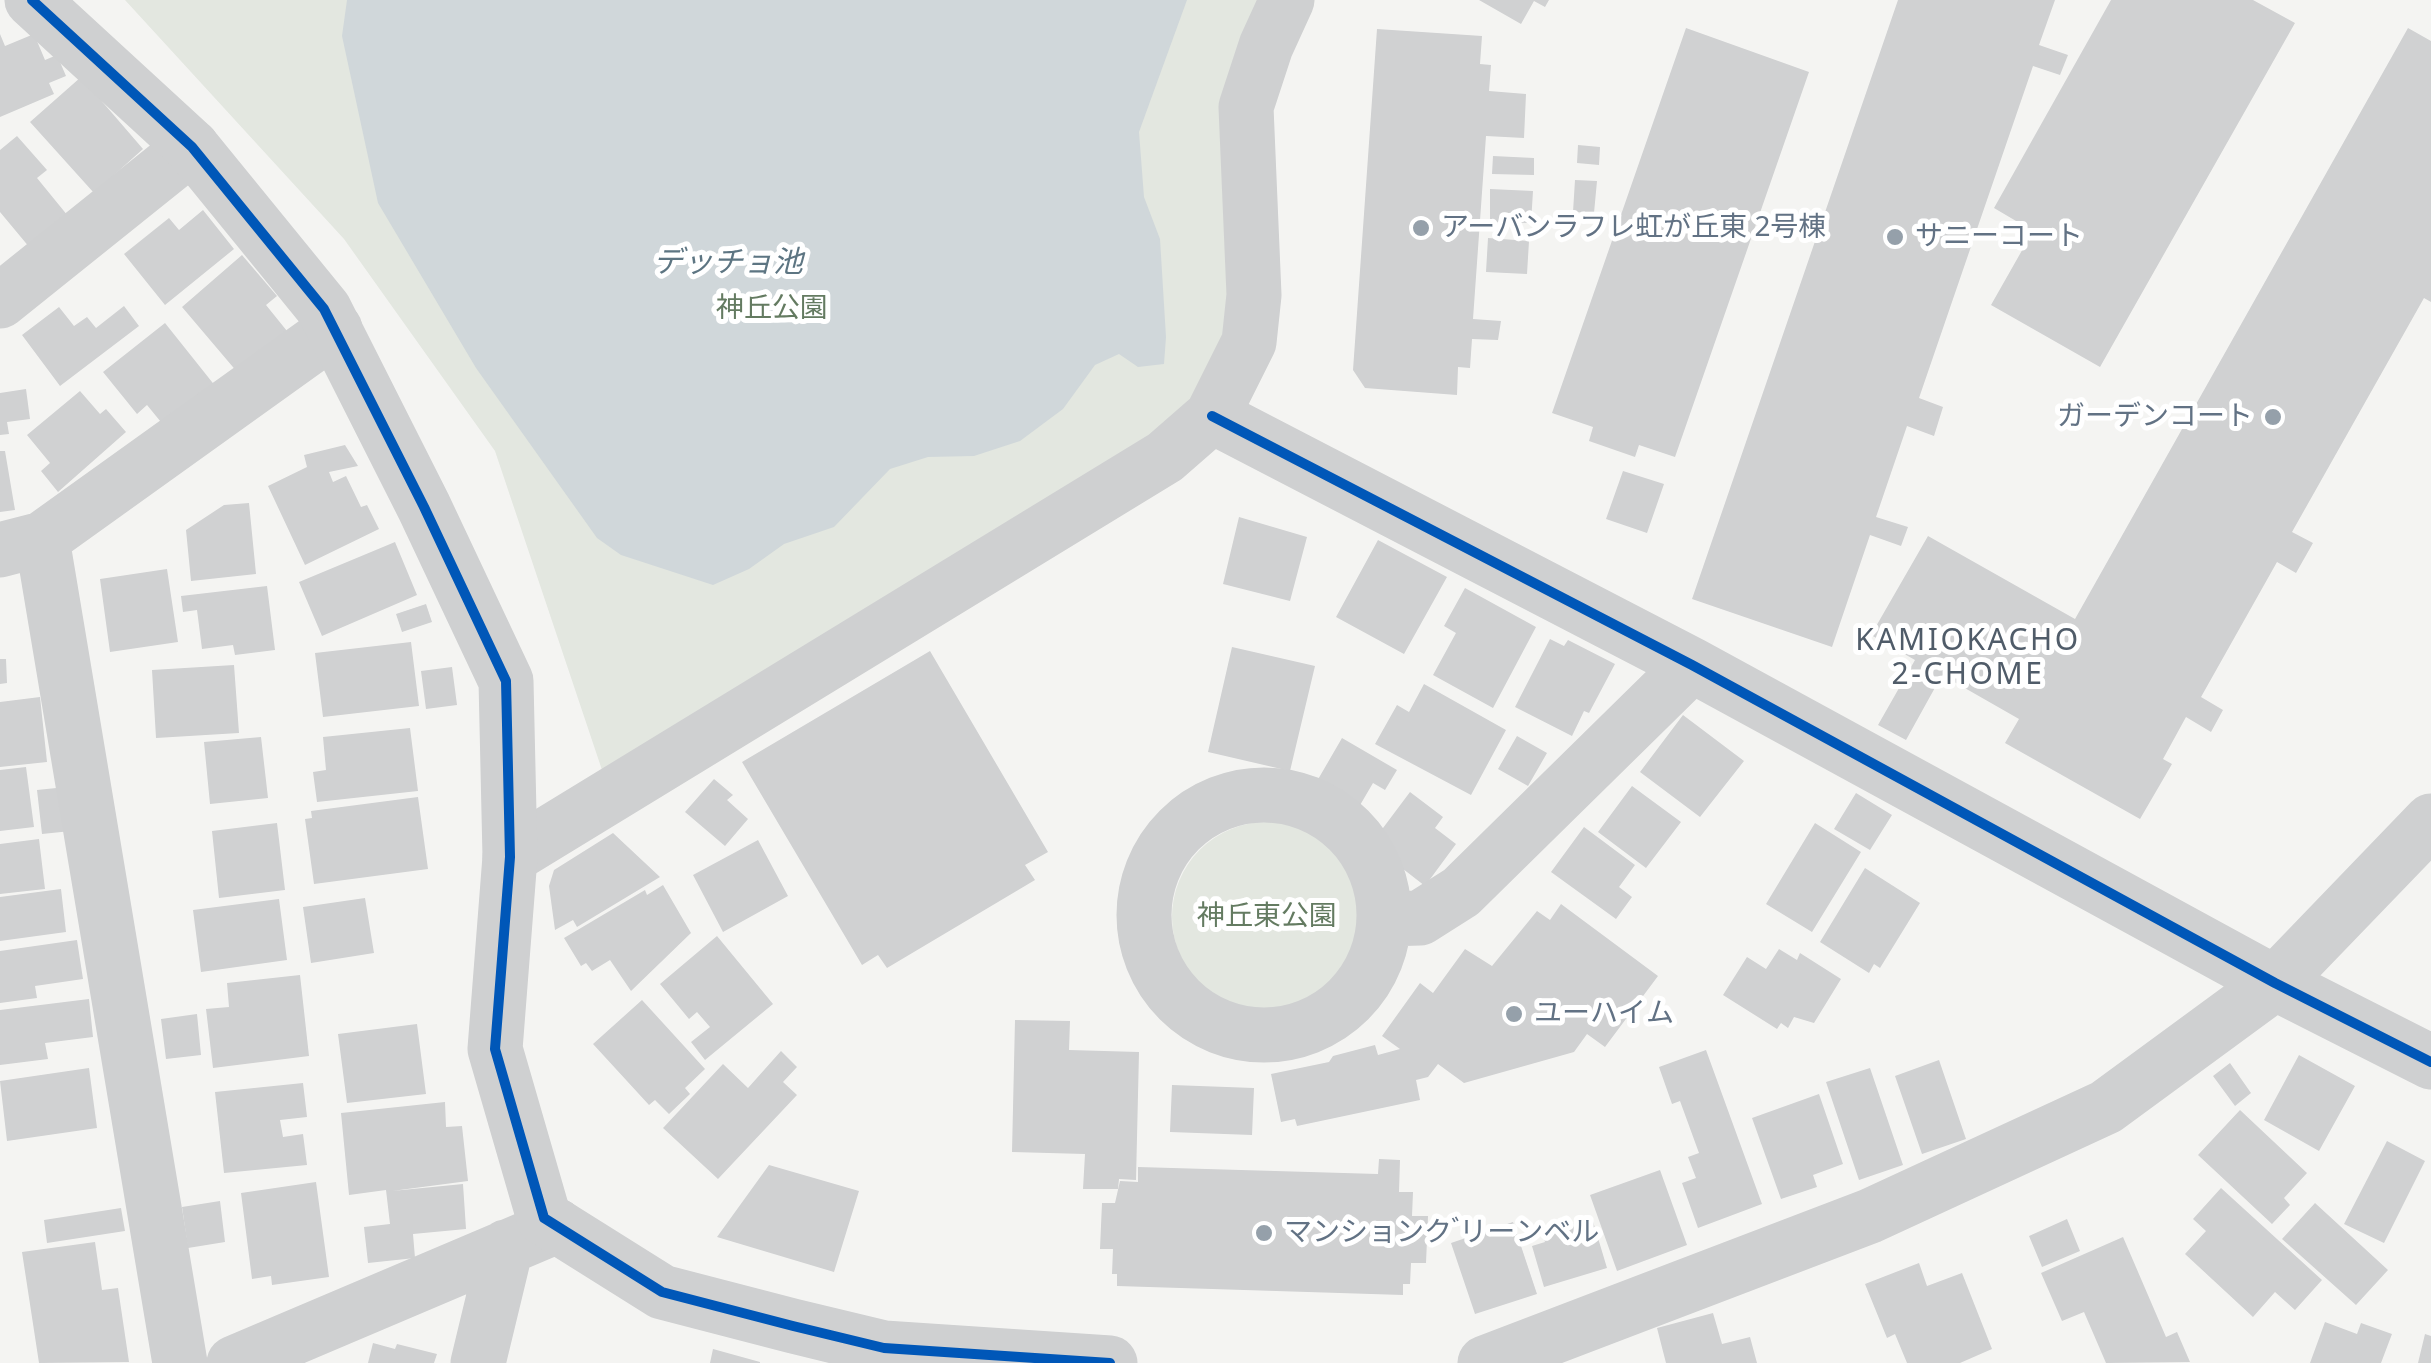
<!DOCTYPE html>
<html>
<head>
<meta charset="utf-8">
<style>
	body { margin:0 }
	canvas { display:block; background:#f4f4f2 }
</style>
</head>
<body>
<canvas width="2431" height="1363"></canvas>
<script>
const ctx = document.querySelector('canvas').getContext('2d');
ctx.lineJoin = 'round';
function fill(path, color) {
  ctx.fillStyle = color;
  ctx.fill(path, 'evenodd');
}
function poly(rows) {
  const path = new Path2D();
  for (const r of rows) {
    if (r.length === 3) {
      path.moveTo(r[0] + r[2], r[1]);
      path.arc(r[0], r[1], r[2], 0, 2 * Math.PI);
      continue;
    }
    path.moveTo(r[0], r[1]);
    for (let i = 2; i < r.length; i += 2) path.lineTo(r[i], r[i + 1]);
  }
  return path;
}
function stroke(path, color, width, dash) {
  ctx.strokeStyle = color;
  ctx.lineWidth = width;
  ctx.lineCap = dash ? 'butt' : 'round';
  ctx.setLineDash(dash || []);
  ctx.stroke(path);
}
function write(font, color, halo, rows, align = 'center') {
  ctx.font = font + ' "Noto Sans","Noto Sans JP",sans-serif';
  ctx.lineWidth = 10;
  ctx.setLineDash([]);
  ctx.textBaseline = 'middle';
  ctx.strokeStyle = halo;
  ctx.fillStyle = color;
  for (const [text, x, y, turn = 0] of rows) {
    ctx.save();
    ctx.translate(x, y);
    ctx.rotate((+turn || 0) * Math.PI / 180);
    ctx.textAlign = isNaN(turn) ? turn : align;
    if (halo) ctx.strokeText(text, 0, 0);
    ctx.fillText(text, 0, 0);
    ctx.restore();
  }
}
const green = poly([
	[125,0,1267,0,1229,349,1182,428,602,770,495,451,344,239],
	[1267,917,95]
]);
const water = poly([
	[347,0,1187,0,1139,132,1144,197,1160,239,1166,337,1164,364,1138,367,1119,354,1095,365,1063,409,1020,441,974,456,928,457,890,469,834,527,784,544,749,569,713,585,621,555,597,538,476,368,378,203,342,36]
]);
const building = poly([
	[1479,0,1549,0,1545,7,1534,1,1521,24],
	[1898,0,2055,0,2039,45,2068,55,2060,75,2033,66,1919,398,1943,407,1934,436,1907,426,1876,517,1908,527,1901,546,1870,535,1832,647,1692,599],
	[2111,0,2253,0,2295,23,2100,367,1991,305,2033,231,1994,208],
	[1686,28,1809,72,1675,457,1639,445,1635,457,1589,441,1593,427,1552,413],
	[2408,28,2431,41,2431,302,2424,298,2292,532,2313,543,2296,573,2277,562,2201,697,2223,710,2211,732,2186,717,2163,759,2172,764,2140,819,2005,743,2019,719,1942,675,1906,740,1878,725,1915,660,1871,635,1928,536,2075,619],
	[1377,29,1482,36,1480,64,1491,65,1489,91,1526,94,1524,138,1486,136,1473,319,1501,321,1498,340,1472,339,1470,368,1458,367,1457,395,1365,388,1353,370],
	[0,34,5,46,34,34,45,60,57,55,66,76,49,83,54,94,0,117],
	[81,77,143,149,94,193,30,122],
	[17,136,47,170,37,178,68,216,30,248,0,212,0,150],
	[1578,145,1600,147,1599,165,1577,163],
	[1493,156,1534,158,1534,175,1492,174],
	[1575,180,1597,181,1594,213,1573,212],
	[1490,189,1533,191,1531,223,1490,222],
	[203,210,234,249,165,305,124,254,169,218,179,230],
	[1488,238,1529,241,1527,274,1486,272],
	[242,255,277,296,266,305,287,331,238,373,182,307],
	[124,306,139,326,60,386,22,335,59,307,74,326,87,317,96,328],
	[165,323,216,387,165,427,147,405,137,414,103,372],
	[26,389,30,419,7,422,9,434,0,435,0,393],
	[80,391,100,414,106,409,126,432,58,492,41,471,50,463,27,435],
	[345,445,358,466,329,472,333,482,346,476,361,507,367,505,379,529,305,565,268,486,307,467,304,455],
	[0,451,5,451,15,510,0,512],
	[1623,471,1664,484,1647,533,1606,519],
	[249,503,256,574,191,581,186,530,224,505],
	[1239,517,1307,537,1290,601,1223,584],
	[1378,540,1447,577,1404,654,1336,617],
	[395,542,417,595,322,636,299,582],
	[167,569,178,642,110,652,100,579],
	[267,586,275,650,235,655,233,645,202,649,197,610,183,612,181,596],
	[1465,588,1536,627,1493,708,1433,675,1456,633,1444,626],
	[426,604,432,622,402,632,396,614],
	[1550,639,1564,646,1568,640,1615,664,1589,713,1584,711,1572,736,1515,707],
	[411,642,419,706,323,717,315,653],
	[1232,647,1315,666,1290,771,1208,752],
	[930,651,1048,852,1025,865,1035,880,887,968,878,955,862,965,742,762],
	[0,659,6,659,7,683,0,684],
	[234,665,239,733,156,738,152,670],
	[452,667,457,705,426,709,421,671],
	[1424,684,1506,730,1471,795,1375,744,1397,705,1409,712],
	[40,697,47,762,0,767,0,702],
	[1683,715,1744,761,1700,817,1640,772],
	[410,728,418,791,317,802,313,772,326,770,323,737],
	[1517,736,1547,753,1528,786,1498,769],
	[261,737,268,798,210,804,204,742],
	[1342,738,1397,770,1385,790,1373,783,1356,812,1313,788],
	[26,767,34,827,0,831,0,770],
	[714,779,733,795,727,800,748,819,725,846,685,812],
	[1632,786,1681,822,1646,868,1598,832],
	[66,787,71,831,42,834,37,790],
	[1410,792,1443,817,1435,828,1456,844,1425,886,1371,844],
	[1856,793,1892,815,1870,850,1834,829],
	[418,797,428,869,314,884,305,819,312,818,311,811],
	[277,823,285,890,219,898,212,831],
	[1815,823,1861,852,1812,932,1766,904],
	[1584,827,1635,865,1619,887,1632,897,1616,919,1551,872],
	[613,833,660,877,577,927,573,920,555,930,549,886,554,870],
	[39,839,45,889,0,894,0,844],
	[758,840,788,896,723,932,693,875],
	[1865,868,1920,903,1880,968,1874,964,1869,973,1820,942],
	[663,885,691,933,631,991,610,960,592,971,586,963,581,966,564,938,645,890,647,895],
	[61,889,66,932,0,941,0,897],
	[365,898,374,953,311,963,303,907],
	[279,899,287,960,201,972,193,910],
	[1561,904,1658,976,1605,1047,1587,1034,1574,1052,1464,1083,1438,1064,1428,1077,1416,1080,1420,1100,1297,1126,1295,1119,1281,1122,1271,1074,1329,1062,1333,1056,1375,1045,1378,1055,1400,1049,1382,1036,1420,983,1433,993,1465,949,1492,966,1537,911,1550,920],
	[717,936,773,1004,705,1060,691,1042,710,1027,697,1012,689,1019,660,984],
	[77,940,83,979,35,986,37,998,0,1003,0,951],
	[1779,949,1797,960,1800,953,1841,979,1814,1023,1794,1017,1788,1028,1781,1023,1777,1029,1723,995,1747,957,1766,969],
	[300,975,309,1056,213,1068,206,1009,229,1007,227,983],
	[89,999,93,1037,45,1043,48,1059,0,1065,0,1010],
	[642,1000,705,1069,685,1088,690,1094,669,1114,655,1100,649,1105,593,1044],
	[197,1014,201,1055,166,1059,161,1019],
	[1015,1020,1070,1021,1069,1050,1139,1052,1136,1180,1119,1179,1118,1189,1083,1189,1085,1154,1012,1152],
	[417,1024,426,1094,347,1103,338,1034],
	[1706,1050,1762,1204,1698,1228,1682,1183,1696,1178,1688,1157,1699,1153,1680,1101,1672,1104,1659,1067],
	[781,1051,797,1067,783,1082,797,1095,718,1179,663,1128,723,1064,748,1088],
	[2299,1055,2355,1086,2319,1151,2264,1120],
	[1939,1060,1966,1139,1922,1154,1895,1076],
	[2230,1063,2251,1093,2235,1106,2213,1076],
	[89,1068,97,1128,7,1141,0,1081],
	[1870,1068,1903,1165,1859,1180,1826,1082],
	[303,1083,307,1117,280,1120,283,1137,303,1134,307,1165,224,1173,215,1092],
	[1172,1085,1254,1088,1252,1135,1170,1132],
	[1819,1094,1843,1164,1813,1175,1817,1187,1781,1199,1752,1118],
	[445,1102,446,1127,462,1126,468,1181,392,1191,463,1184,466,1229,413,1234,415,1258,368,1263,364,1227,390,1224,386,1190,349,1195,341,1113],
	[2240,1110,2307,1173,2284,1198,2290,1205,2272,1224,2198,1155],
	[2387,1141,2425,1161,2384,1243,2344,1224],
	[1379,1159,1400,1160,1399,1192,1413,1192,1412,1216,1428,1216,1426,1263,1411,1263,1410,1284,1403,1284,1403,1295,1117,1286,1117,1274,1112,1274,1113,1249,1100,1249,1102,1203,1115,1203,1120,1181,1138,1182,1138,1167,1378,1174],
	[769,1165,859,1191,834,1272,717,1237],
	[1660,1170,1687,1245,1617,1271,1590,1195],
	[316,1182,329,1277,272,1285,271,1276,252,1279,241,1193],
	[2221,1188,2322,1280,2295,1310,2275,1292,2253,1317,2185,1254,2206,1231,2193,1219],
	[220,1201,225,1242,188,1248,182,1207],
	[2315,1203,2388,1270,2356,1305,2282,1239],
	[121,1208,125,1231,47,1243,44,1220],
	[1592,1218,1607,1268,1544,1287,1532,1246,1545,1242,1542,1233],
	[2067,1219,2080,1251,2042,1267,2029,1236],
	[1513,1222,1537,1294,1475,1314,1451,1243],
	[2123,1237,2166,1337,2177,1332,2190,1362,2106,1363,2084,1312,2062,1321,2041,1273],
	[95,1242,102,1290,118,1288,129,1362,39,1363,22,1252],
	[1919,1263,1927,1286,1962,1273,1992,1349,1960,1363,1907,1363,1895,1334,1887,1338,1865,1284],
	[1713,1313,1722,1344,1750,1337,1757,1363,1666,1363,1657,1328],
	[2325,1322,2357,1334,2361,1323,2392,1334,2381,1363,2310,1363],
	[2425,1334,2431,1336,2431,1363,2418,1363],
	[373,1343,395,1349,397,1344,437,1354,434,1363,368,1363],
	[713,1349,760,1362,760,1363,710,1363]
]);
const minor = poly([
	[0,301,192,147],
	[1212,416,1692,665,2275,983,2431,1062],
	[42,539,180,1363],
	[0,550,42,539,335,329],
	[1264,915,120],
	[510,857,1165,457,1212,416,1249,342,1254,295,1246,107,1266,46,1287,0],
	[1387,919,1420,918,1461,892,1692,665],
	[234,1363,557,1226],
	[478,1363,506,1247],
	[1485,1363,1870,1216,2106,1107,2275,983,2431,821]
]);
const tertiary = poly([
	[32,0,192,147,324,309,424,507,506,681,510,857,495,1049,544,1218,662,1292,793,1326,884,1348,1110,1363]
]);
const cycleway = poly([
	[32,0,192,147,324,309,424,507,506,681,510,857,495,1049,544,1218,662,1292,793,1326,884,1348,1110,1363],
	[1212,416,1692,665,2275,983,2431,1062]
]);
const markers = [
	[1421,228,10,"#95a0aa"],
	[1895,237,10,"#95a0aa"],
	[2273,417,10,"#95a0aa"],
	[1514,1014,10,"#95a0aa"],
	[1264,1233,10,"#95a0aa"]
];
const poiNames = [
	["アーバンラフレ虹が丘東 2号棟",1441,228],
	["サニーコート",1915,237],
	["ガーデンコート",2253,417,"right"],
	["ユーハイム",1534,1014],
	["マンションク ゙リーンベル",1284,1233]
];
const parkNames = [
	["神丘公園",772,309],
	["神丘東公園",1267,917]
];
const waterNames = [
	["デッチョ池",728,263]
];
const neighbourhoodNames = [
	["KAMIOKACHO",1968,641],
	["2-CHOME",1968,675]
];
fill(green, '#e3e7e0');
fill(water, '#d0d7da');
fill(building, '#d0d1d2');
stroke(minor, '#cfd0d1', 55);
stroke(tertiary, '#cfd0d1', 55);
stroke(cycleway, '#0057b8', 10);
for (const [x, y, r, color] of markers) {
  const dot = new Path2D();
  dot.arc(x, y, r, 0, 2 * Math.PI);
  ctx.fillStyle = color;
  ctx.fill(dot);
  stroke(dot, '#fff', 4);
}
write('28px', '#627284', '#fff', poiNames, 'left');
write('28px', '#647b61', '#fff', parkNames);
write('italic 30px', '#5d7582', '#fff', waterNames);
ctx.letterSpacing = '2.5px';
write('30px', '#505c69', '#fff', neighbourhoodNames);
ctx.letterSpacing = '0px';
</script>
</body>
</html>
